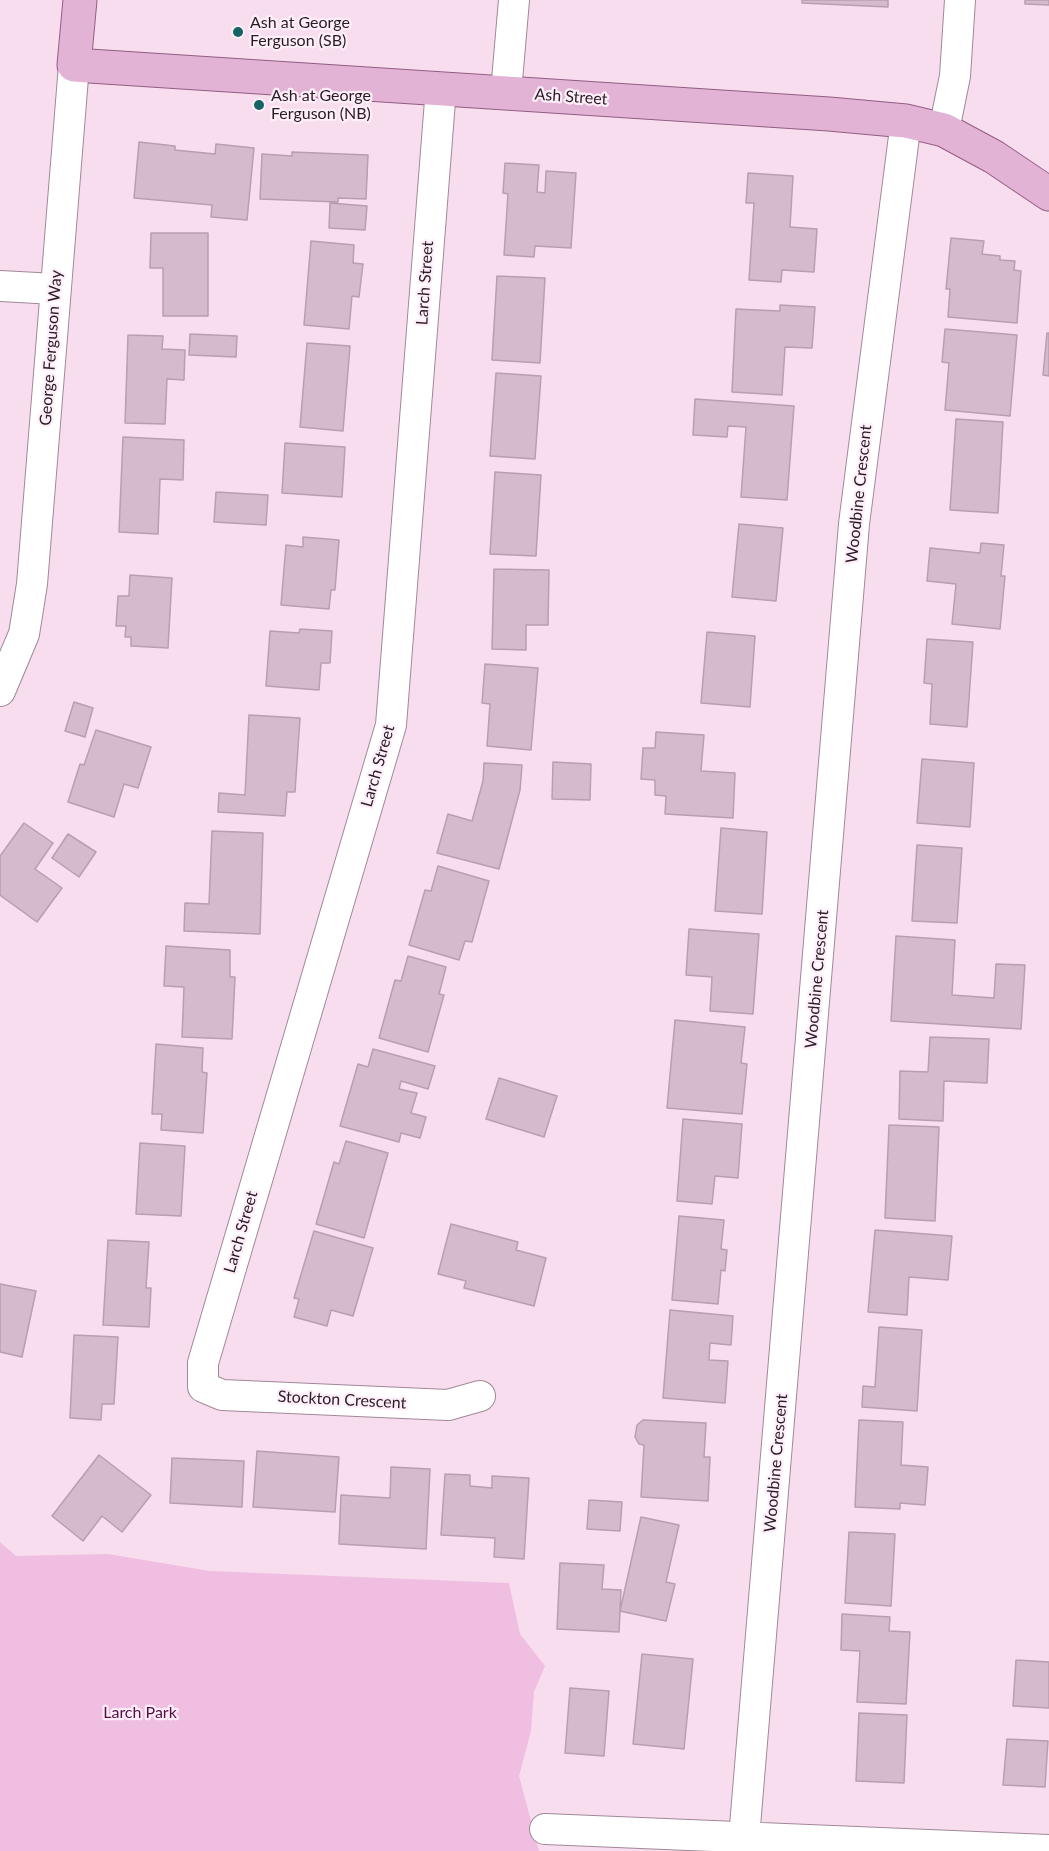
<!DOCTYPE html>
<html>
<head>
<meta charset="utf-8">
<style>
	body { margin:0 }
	canvas { display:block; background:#f8ddef }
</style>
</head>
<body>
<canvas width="1049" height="1851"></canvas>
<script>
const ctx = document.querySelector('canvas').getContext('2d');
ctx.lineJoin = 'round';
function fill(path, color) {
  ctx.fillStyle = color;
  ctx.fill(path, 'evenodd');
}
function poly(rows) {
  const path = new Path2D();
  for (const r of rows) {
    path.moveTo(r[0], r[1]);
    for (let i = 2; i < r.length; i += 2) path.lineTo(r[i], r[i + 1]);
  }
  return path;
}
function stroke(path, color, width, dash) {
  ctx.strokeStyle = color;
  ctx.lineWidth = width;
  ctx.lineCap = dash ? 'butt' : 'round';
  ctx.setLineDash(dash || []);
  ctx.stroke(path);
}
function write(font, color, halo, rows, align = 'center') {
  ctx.font = font + ' Lato,sans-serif';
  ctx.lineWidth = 4.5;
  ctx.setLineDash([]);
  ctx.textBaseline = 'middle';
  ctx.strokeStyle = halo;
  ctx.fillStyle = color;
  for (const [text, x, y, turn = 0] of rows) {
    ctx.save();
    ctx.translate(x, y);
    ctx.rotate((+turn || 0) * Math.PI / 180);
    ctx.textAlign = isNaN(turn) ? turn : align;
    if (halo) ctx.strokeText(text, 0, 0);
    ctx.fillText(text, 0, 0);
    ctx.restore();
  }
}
const green = poly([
	[0,1542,16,1556,108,1554,210,1571,509,1583,520,1634,545,1666,534,1692,531,1731,519,1776,539,1851,0,1851]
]);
const building = poly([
	[802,0,888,0,888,7,802,3,802,0],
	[1025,0,1049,0,1049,5,1025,4,1025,0],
	[139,142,175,146,175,150,215,154,216,144,254,148,247,220,211,217,212,205,134,198,139,142],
	[292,152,368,155,366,199,338,198,338,202,260,199,262,154,292,156,292,152],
	[505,163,539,165,537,192,545,193,546,171,576,173,571,248,535,246,534,257,504,255,508,194,503,193,505,163],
	[748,173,793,176,790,227,817,229,814,272,782,270,781,282,749,280,754,203,746,203,748,173],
	[330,203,367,206,365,230,329,228,330,203],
	[151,233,208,233,208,316,163,316,163,268,150,268,151,233],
	[951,238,984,241,982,254,1000,256,1000,260,1015,261,1014,270,1021,271,1017,323,948,317,950,289,946,289,951,238],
	[311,241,354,245,353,263,363,264,359,297,352,296,349,329,304,325,311,241],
	[497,276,545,278,540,363,492,360,497,276],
	[780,305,815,307,812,348,785,347,782,395,732,392,736,309,780,311,780,305],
	[945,329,1017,335,1010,416,945,410,949,363,942,362,945,329],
	[1047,333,1049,333,1049,376,1043,375,1047,333],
	[190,334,237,336,236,357,189,355,190,334],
	[128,335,163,336,162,349,185,350,184,380,167,379,165,424,125,423,128,335],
	[307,343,350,346,343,431,300,427,307,343],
	[496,373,541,376,535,459,490,456,496,373],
	[695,399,794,406,787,500,741,497,746,427,728,426,727,437,693,435,695,399],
	[956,419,1003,422,998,513,950,510,956,419],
	[123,437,184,440,183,480,160,479,158,534,119,532,123,437],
	[285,443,345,447,342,497,282,493,285,443],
	[495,472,541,475,536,556,490,554,495,472],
	[216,492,268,495,266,525,214,522,216,492],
	[739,524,783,528,776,601,732,597,739,524],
	[303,537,339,540,335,590,331,590,329,609,281,605,286,545,303,547,303,537],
	[981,543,1004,545,1001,576,1005,576,1000,629,952,624,956,584,927,581,930,548,980,553,981,543],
	[494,569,549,570,548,625,526,625,526,650,492,649,494,569],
	[130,575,172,578,168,648,131,646,131,637,125,637,126,626,116,626,118,596,129,596,130,575],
	[300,629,332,631,330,663,321,663,319,690,266,686,270,631,299,633,300,629],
	[707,632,755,636,750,707,701,703,707,632],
	[927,639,973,642,967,727,930,724,932,684,924,683,927,639],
	[485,664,538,668,531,750,487,746,490,704,482,703,485,664],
	[74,702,93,708,85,737,65,731,74,702],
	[249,715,300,718,295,792,287,792,285,816,218,812,219,793,245,795,249,715],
	[96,730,151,747,138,788,124,784,114,817,68,802,80,764,84,765,96,730],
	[656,732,704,735,701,771,735,773,733,818,665,814,666,796,655,795,655,780,641,779,643,748,655,748,656,732],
	[922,759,974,763,970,827,917,823,922,759],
	[553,762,591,764,590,800,552,799,553,762],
	[484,763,522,765,520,790,499,869,437,853,448,814,472,821,483,781,484,763],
	[24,823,53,843,35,869,62,888,37,922,0,895,0,856,24,823],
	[721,828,767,832,762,914,715,911,721,828],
	[212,831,263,833,260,934,184,931,185,903,209,904,212,831],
	[68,834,96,852,79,877,52,858,68,834],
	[917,845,962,848,957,923,912,921,917,845],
	[438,866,489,881,472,942,465,941,459,960,409,945,425,890,431,891,438,866],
	[689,929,759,934,753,1014,710,1011,712,977,686,975,689,929],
	[896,936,955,940,952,995,994,998,996,964,1025,965,1021,1029,891,1021,896,936],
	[166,946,230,950,230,977,235,977,232,1039,182,1037,184,987,164,986,166,946],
	[408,956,446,967,439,994,444,995,428,1052,379,1038,395,980,401,981,408,956],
	[675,1020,745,1027,741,1063,747,1064,742,1114,667,1108,675,1020],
	[930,1037,989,1039,987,1083,944,1081,943,1121,899,1119,900,1071,928,1072,930,1037],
	[156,1044,203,1048,202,1072,207,1073,203,1133,161,1130,162,1114,152,1114,156,1044],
	[373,1049,435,1066,428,1089,401,1081,399,1089,417,1093,411,1113,426,1117,420,1138,401,1133,399,1142,340,1126,358,1064,368,1067,373,1049],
	[499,1078,557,1096,544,1137,486,1119,499,1078],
	[683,1119,742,1124,738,1178,715,1176,712,1204,677,1201,683,1119],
	[889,1125,939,1127,935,1221,885,1218,889,1125],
	[346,1141,388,1153,364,1238,316,1224,334,1162,339,1164,346,1141],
	[140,1143,185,1146,181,1216,136,1214,140,1143],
	[679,1216,724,1220,721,1249,727,1250,725,1271,721,1270,718,1304,672,1300,679,1216],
	[451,1224,518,1242,516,1250,546,1258,534,1306,464,1288,466,1281,438,1274,451,1224],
	[875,1230,952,1236,948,1280,909,1277,907,1315,868,1312,875,1230],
	[314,1231,373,1248,353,1316,331,1310,327,1326,294,1317,299,1299,294,1298,314,1231],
	[108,1240,149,1242,146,1288,151,1288,149,1327,103,1325,108,1240],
	[0,1284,36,1291,22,1357,0,1352,0,1284],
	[670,1310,733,1316,731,1345,710,1343,709,1360,728,1361,725,1403,663,1398,670,1310],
	[879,1327,922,1330,917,1411,862,1407,863,1386,875,1387,879,1327],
	[74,1335,118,1337,114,1404,102,1404,101,1420,70,1418,74,1335],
	[643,1420,706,1423,704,1457,710,1457,708,1501,641,1497,644,1445,639,1444,635,1437,637,1425,643,1420],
	[859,1420,903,1422,901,1465,928,1467,925,1505,900,1503,900,1509,855,1507,859,1420],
	[257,1451,339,1457,335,1512,253,1507,257,1451],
	[99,1455,151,1495,122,1532,102,1516,83,1541,52,1516,99,1455],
	[172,1458,244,1461,242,1507,170,1503,172,1458],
	[391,1467,430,1469,426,1549,339,1544,341,1495,390,1498,391,1467],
	[445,1474,470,1475,470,1486,492,1488,492,1476,529,1478,524,1559,494,1557,495,1538,441,1535,445,1474],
	[589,1500,622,1502,620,1531,587,1529,589,1500],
	[641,1517,679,1525,666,1582,675,1584,666,1621,620,1611,641,1517],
	[849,1532,895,1534,891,1606,845,1603,849,1532],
	[560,1563,604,1565,602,1589,621,1590,619,1632,557,1629,560,1563],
	[842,1614,890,1617,889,1631,910,1632,906,1704,857,1702,860,1651,841,1650,842,1614],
	[642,1654,693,1659,684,1749,633,1744,642,1654],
	[1016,1660,1049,1662,1049,1708,1013,1706,1016,1660],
	[570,1688,609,1691,604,1756,565,1753,570,1688],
	[859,1713,907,1715,904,1783,856,1781,859,1713],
	[1007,1739,1048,1741,1045,1787,1003,1785,1007,1739]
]);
const minor = poly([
	[441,88,391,725,203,1363,203,1387,222,1395,448,1405,480,1396],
	[506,92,514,0],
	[944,130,955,76,960,0],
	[0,286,55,289],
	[0,691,24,634,32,584,74,65],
	[545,1829,1049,1850],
	[744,1838,854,524,906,121]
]);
const major = poly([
	[80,0,74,65,829,114,906,121,944,130,994,157,1049,194]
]);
const markers = [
	[238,32,6,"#156465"],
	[259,105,6,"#156465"]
];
const poiNames = [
	["Ash at George",250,23],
	["Ferguson (SB)",250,41],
	["Ash at George",271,96],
	["Ferguson (NB)",271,114]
];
const streetNames = [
	["Ash Street",571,97,4],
	["Larch Street",425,283,-86],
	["George Ferguson Way",51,348,-86],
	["Woodbine Crescent",859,494,-84],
	["Larch Street",378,766,-74],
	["Woodbine Crescent",817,979,-85],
	["Larch Street",241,1232,-74],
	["Stockton Crescent",342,1400,3],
	["Woodbine Crescent",776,1463,-85]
];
const parkNames = [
	["Larch Park",140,1713]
];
fill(green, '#f0bee0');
fill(building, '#d5bacc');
stroke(building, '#b89eaf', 1.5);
stroke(minor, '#a18898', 32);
stroke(major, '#935d83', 35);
stroke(minor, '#fff', 30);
stroke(major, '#e2b3d4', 33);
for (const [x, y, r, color] of markers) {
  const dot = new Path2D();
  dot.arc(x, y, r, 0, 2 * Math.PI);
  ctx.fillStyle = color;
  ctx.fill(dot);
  stroke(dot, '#ffeef9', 2);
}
write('16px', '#261c23', '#ffeef9', poiNames, 'left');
write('16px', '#261c23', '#ffeef9', streetNames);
write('16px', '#530f44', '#ffeef9', parkNames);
</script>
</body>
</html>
